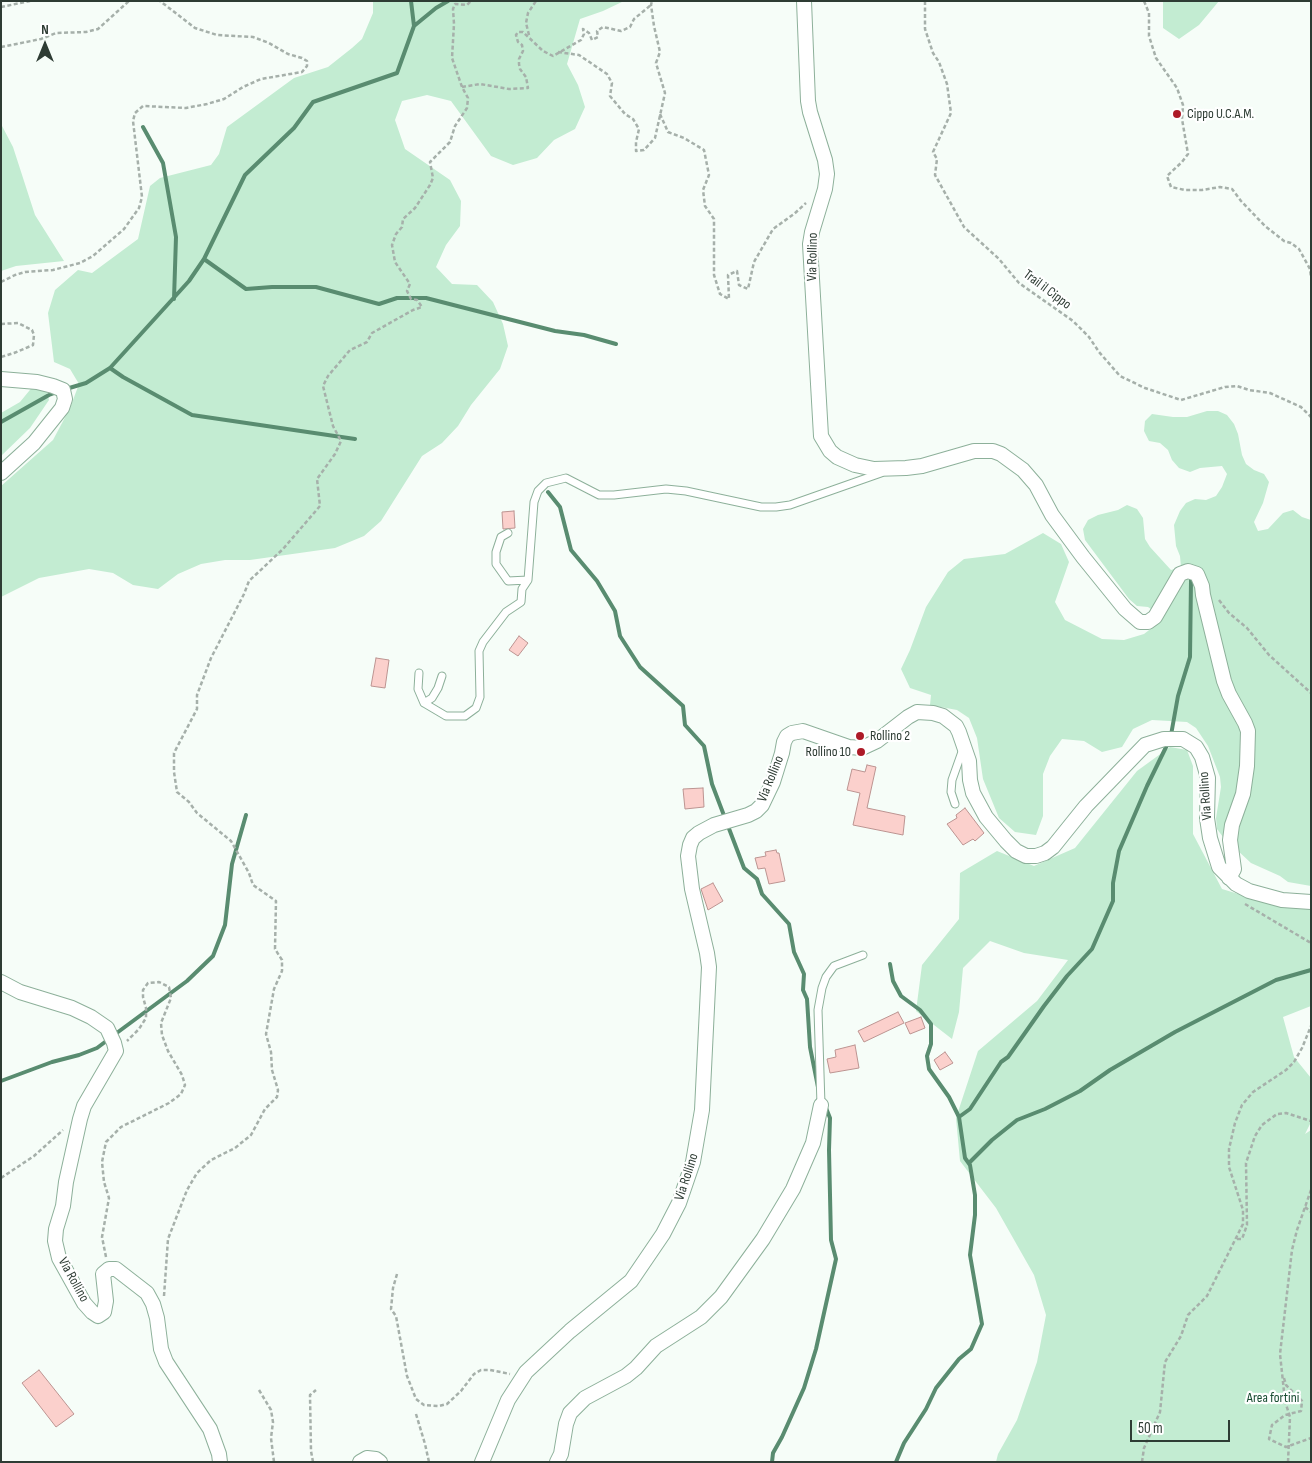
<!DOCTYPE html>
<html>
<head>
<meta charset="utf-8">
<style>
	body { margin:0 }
	#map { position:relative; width:1312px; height:1463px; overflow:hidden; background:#f6fdf8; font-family:"Sofia Sans Condensed",sans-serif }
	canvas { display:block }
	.frame { position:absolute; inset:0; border:2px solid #2e3c34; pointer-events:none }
	.north { position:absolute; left:20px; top:20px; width:50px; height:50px; -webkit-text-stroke:4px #fff; paint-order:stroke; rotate:0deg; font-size:14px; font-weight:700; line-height:20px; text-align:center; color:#2e3c34 }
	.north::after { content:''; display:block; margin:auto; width:18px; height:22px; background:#2e3c34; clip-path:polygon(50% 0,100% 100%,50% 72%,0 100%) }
	.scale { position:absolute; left:1130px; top:1420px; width:100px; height:22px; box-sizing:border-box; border:2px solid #2e3c34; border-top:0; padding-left:6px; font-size:15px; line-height:18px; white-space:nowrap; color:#2e3c34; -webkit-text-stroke:4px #fff; paint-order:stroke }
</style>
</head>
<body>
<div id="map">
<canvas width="1312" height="1463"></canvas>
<div class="frame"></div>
<div class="north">N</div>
<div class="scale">50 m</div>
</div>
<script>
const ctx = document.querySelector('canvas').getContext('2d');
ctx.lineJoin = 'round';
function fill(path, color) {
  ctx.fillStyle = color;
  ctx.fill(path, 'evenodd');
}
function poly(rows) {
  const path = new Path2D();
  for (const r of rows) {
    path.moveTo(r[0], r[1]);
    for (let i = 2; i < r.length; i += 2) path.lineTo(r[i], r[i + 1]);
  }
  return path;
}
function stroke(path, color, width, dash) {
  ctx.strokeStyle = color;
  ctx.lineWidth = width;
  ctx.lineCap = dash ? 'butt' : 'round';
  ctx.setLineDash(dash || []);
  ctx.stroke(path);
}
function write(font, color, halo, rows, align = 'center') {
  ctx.font = font + ' "Sofia Sans Condensed",sans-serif';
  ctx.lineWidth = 4.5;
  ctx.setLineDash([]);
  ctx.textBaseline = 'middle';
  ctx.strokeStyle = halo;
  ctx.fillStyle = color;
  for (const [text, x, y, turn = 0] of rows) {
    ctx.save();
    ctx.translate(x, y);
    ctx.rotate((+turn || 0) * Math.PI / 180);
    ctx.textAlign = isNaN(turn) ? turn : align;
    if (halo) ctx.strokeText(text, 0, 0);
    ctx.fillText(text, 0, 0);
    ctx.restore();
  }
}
const green = poly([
	[373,1,624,1,603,11,580,19,567,64,578,85,585,107,575,129,554,140,537,158,513,165,491,156,451,101,427,95,402,101,395,120,405,149,450,180,461,201,460,226,446,245,436,267,452,284,477,285,493,302,503,324,508,346,500,369,471,405,458,426,442,443,422,456,381,521,364,536,335,548,250,560,225,560,201,564,178,574,158,589,133,585,113,573,89,569,39,578,1,597,1,486,53,440,70,408,79,384,70,369,54,362,48,313,55,290,78,270,92,273,138,239,150,186,160,178,211,165,219,154,227,127,294,78,328,67,352,48,362,39,373,13],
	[1163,1,1219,1,1199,25,1179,39,1163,28],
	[1,124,13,147,35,215,64,261,16,266,1,271],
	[34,385,46,389,49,400,30,428,1,456,1,413,20,402],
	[1207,411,1218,411,1227,415,1234,424,1238,434,1242,455,1246,464,1254,470,1264,474,1269,482,1263,503,1254,522,1258,531,1268,529,1283,513,1293,510,1302,517,1311,520,1311,886,1288,882,1280,876,1251,863,1223,837,1217,829,1216,818,1221,787,1220,777,1208,746,1196,728,1187,722,1152,720,1133,729,1122,747,1102,752,1084,741,1062,739,1050,756,1043,774,1043,816,1036,835,1015,832,999,818,983,779,977,738,969,718,957,710,930,705,931,695,910,688,901,669,910,650,926,607,948,572,964,559,1005,554,1043,533,1061,544,1069,562,1055,602,1065,620,1102,639,1124,640,1144,634,1157,624,1157,613,1148,607,1137,606,1129,599,1085,540,1083,529,1088,520,1098,515,1118,510,1127,505,1137,509,1143,518,1145,539,1150,547,1171,570,1181,567,1180,556,1176,546,1174,525,1180,511,1186,503,1195,499,1206,500,1216,496,1222,487,1227,474,1222,466,1200,468,1190,472,1179,468,1172,460,1168,450,1160,443,1149,441,1144,431,1145,421,1152,414,1173,417,1187,417],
	[1170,747,1187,750,1193,766,1193,834,1222,889,1275,905,1311,905,1311,1006,1283,1017,1294,1057,1311,1078,1311,1122,1305,1134,1311,1130,1311,1462,996,1462,998,1454,1017,1420,1037,1362,1046,1315,1034,1275,996,1208,960,1161,956,1118,978,1051,1037,1001,1068,960,1024,953,990,941,963,968,959,1012,952,1039,916,1011,922,965,959,919,960,873,997,851,1034,866,1075,848,1137,771]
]);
const stream = poly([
	[411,1,414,26],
	[143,127,163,163,176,237,174,299],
	[204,259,246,289,272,287,316,287,379,304,397,298,426,298,555,331,584,335,616,344],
	[110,368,123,377,192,415,355,439],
	[66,389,86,383,110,368,189,281,204,259,245,175,294,128,313,102,397,73,414,26,436,8,448,1],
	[1,422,49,395,57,392],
	[548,492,560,507,571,550,597,581,615,611,620,636,640,667,683,706,685,725,704,746,712,784,744,868,757,879,762,894,789,924,794,952,804,974,803,990,807,999,810,1047,818,1087],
	[1171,735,1178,696,1190,657,1191,580],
	[890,964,893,981,901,996,920,1010,931,1024,931,1044,927,1056,929,1069,949,1097,959,1117,965,1158,970,1165,975,1195,975,1215,970,1255,982,1324,971,1349,959,1359,936,1388,926,1409,904,1443,896,1462],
	[114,1035,187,981,213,956,225,925,232,864,246,815],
	[1,1081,52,1062,79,1055,97,1048,109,1039],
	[959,1117,970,1109,1001,1062,1008,1057,1044,1006,1067,976,1092,949,1113,901,1113,883,1119,851,1147,786,1169,741],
	[969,1163,992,1140,1017,1120,1045,1109,1080,1091,1110,1070,1175,1032,1276,980,1311,970],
	[772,1462,773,1453,782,1437,804,1388,816,1349,836,1259,831,1240,829,1150,830,1118,826,1108]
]);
const building = poly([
	[514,511,515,528,503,529,502,512,514,511],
	[519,636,528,643,518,656,509,650,519,636],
	[376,658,389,660,385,688,371,686,376,658],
	[867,765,876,767,867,808,905,816,903,835,853,825,860,793,847,790,852,769,865,772,867,765],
	[703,788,704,807,685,809,683,789,703,788],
	[965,808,984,833,975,841,973,839,963,845,947,824,957,818,956,815,965,808],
	[776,850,777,853,779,853,785,881,769,884,765,868,758,869,755,858,766,856,765,852,776,850],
	[713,883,723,901,708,910,701,889,713,883],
	[898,1012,904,1023,864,1042,858,1031,898,1012],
	[921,1017,925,1028,910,1034,905,1023,921,1017],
	[855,1045,859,1068,830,1073,827,1059,836,1057,835,1050,855,1045],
	[945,1052,953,1063,940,1070,934,1060,945,1052],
	[39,1370,74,1414,56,1427,22,1383,39,1370]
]);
const path = poly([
	[925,1,925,29,933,53,939,62,947,84,951,113,933,152,937,159,935,175,964,227,999,259,1019,283,1073,321,1089,337,1099,352,1120,376,1145,388,1181,400,1225,387,1237,386,1249,390,1270,393,1301,407,1311,417],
	[1144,1,1149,13,1149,36,1156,58,1177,88,1183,105,1182,119,1188,154,1182,162,1167,176,1171,187,1185,190,1202,190,1220,187,1232,189,1241,201,1265,226,1284,241,1291,243,1299,249,1310,269,1311,277],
	[1,7,30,1],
	[529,35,526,23,528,13,536,1],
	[1,47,41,39,56,33,86,32,98,29,129,1],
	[558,52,579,55,607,74,612,83,610,96,625,114,633,119,639,129,636,142,636,151,644,150,655,138,665,93,656,63,660,52,654,26,651,5,652,1],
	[462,87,480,84,509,89,528,88,526,77,520,69,519,64,519,59,523,51,522,45,518,42,516,35,518,32,523,32,543,51,553,56,581,40,584,34,583,29,589,33,592,40,598,37,597,31,603,27,621,31,630,27,634,19,651,5],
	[660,114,668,132,684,138,704,150,709,175,703,190,705,206,714,219,714,275,720,294,729,299,728,275,737,271,739,285,748,289,754,262,773,229,794,214,806,203],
	[1,282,15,275,25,272,53,270,80,263,93,256,124,229,139,208,142,197,133,121,135,113,143,106,186,108,207,104,224,99,243,87,261,79,302,72,307,66,307,61,302,58,288,54,269,43,253,37,217,35,195,28,160,1],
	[1,324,18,323,32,330,34,335,33,345,14,353,1,357],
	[1219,600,1229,613,1247,628,1269,655,1311,693],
	[1245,904,1311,943],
	[1,1178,34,1156,63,1130],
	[1305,1207,1311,1212],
	[1237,1239,1242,1239,1247,1225,1246,1163,1255,1136,1262,1125,1277,1114,1286,1113,1311,1121],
	[106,1257,102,1237,109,1198,104,1182,102,1162,106,1142,121,1127,169,1103,181,1094,185,1085,182,1075,168,1051,162,1035,161,1023,171,998,169,987,159,982,148,983,143,990,143,997,146,1008,146,1018,139,1029,127,1041],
	[397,1274,393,1288,391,1309,396,1316,407,1376,416,1399,424,1405,439,1406,447,1404,461,1391,474,1374,481,1370,490,1370,510,1374],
	[164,1296,168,1239,187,1190,197,1173,211,1160,235,1148,251,1135,265,1109,277,1097,278,1090,272,1070,271,1052,266,1034,274,989,282,971,282,960,275,949,276,901,253,885,249,873,231,841,197,813,189,802,177,792,174,772,174,753,197,709,197,695,211,658,244,594,249,581,283,549,320,506,317,479,335,454,341,441,333,426,323,386,328,376,350,350,367,342,372,333,413,310,422,307,417,300,411,299,407,291,410,284,395,262,392,245,396,234,402,227,403,219,415,208,430,185,433,178,430,162,450,142,455,126,467,108,468,98,462,87,452,58,454,24,453,9,455,4,467,5,471,1],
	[1284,1378,1286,1385,1302,1401,1301,1411,1285,1415,1272,1425,1269,1439,1286,1447,1311,1438],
	[259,1390,271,1410,273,1422,271,1438,274,1462],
	[416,1414,425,1444,429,1462],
	[313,1462,311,1451,310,1395,316,1390],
	[1142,1462,1144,1448,1160,1412,1165,1362,1181,1336,1188,1315,1207,1296,1243,1224,1243,1210,1229,1167,1229,1149,1235,1123,1242,1105,1253,1092,1286,1070,1294,1062,1302,1048,1311,1026],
	[1288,1462,1290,1417,1285,1401,1280,1354,1292,1250,1297,1230,1311,1190]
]);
const lane = poly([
	[508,533,501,537,496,552,496,564,508,581,528,580],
	[419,673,418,689,424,703,446,716,465,716,476,708,480,697,479,651,483,642,506,612,521,602,522,589,528,580,534,502,538,491,546,483,566,478,599,495,614,495,666,489,686,491,761,507,776,507,790,505,881,473],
	[424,703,432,698,438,688,442,676],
	[955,804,951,792,952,780,963,749],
	[821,1105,818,1010,822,988,826,977,834,966,863,955]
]);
const street = poly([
	[804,1,808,101,810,112,825,160,827,174,825,189,812,232,810,244,821,436,830,451,837,457,855,465,874,469,906,468,922,466,974,451,993,451,1001,454,1023,470,1036,485,1052,515,1083,557,1125,609,1140,622,1148,622,1155,617,1180,574,1188,571,1197,574,1202,586,1203,595,1224,681,1229,694,1245,723,1248,731,1247,766,1243,794,1232,825,1230,840,1234,869,1229,878],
	[1,379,37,382,53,386,63,390,65,399,62,408,34,443,1,473],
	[1,982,20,992,72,1008,91,1017,107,1028,114,1043,116,1051,84,1106,80,1119,66,1182,63,1206,56,1229,55,1241,59,1258,84,1303,92,1312,98,1316,104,1312,106,1301,103,1274,109,1269,116,1269,147,1293,153,1304,157,1318,161,1349,166,1362,210,1429,219,1454,220,1462],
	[360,1462,367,1458,376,1459,380,1462],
	[482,1462,508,1400,526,1372,570,1331,631,1281,663,1234,679,1203,693,1162,702,1110,709,967,707,953,692,889,688,856,690,845,693,838,699,833,714,825,748,815,756,811,762,805,773,782,782,753,784,742,787,736,792,733,803,731,849,747,862,748,877,741,908,717,917,712,933,713,943,716,956,726,959,732,969,761,970,780,973,793,986,817,1006,841,1016,851,1026,856,1036,856,1045,853,1053,847,1086,806,1145,745,1164,739,1183,739,1196,747,1202,757,1208,778,1207,818,1210,838,1219,867,1236,884,1249,891,1282,900,1311,902],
	[557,1462,561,1454,566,1424,570,1413,585,1398,626,1376,636,1368,656,1346,701,1317,721,1297,763,1239,793,1189,813,1143,821,1105]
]);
const markers = [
	[1177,114,5,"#ad1a27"],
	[860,736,5,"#ad1a27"],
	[861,752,5,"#ad1a27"]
];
const poiNames = [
	["Cippo U.C.A.M.",1187,114],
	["Rollino 2",870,736],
	["Rollino 10",851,752,"right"]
];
const streetNames = [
	["Via Rollino",813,257,-89],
	["Trail il Cippo",1047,290,37],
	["Via Rollino",771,779,-68],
	["Via Rollino",1206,796,-94],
	["Via Rollino",687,1177,-72],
	["Via Rollino",73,1280,61]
];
const parkNames = [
	["Area fortini",1273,1398]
];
fill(green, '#c3ecd2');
stroke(stream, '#598c70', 4);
fill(building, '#fbd0cc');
stroke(building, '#bc9491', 1);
stroke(lane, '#8db09a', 9);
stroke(street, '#8db09a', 16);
stroke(path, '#a6b0aa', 2.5, [4, 2.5]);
stroke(lane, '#fff', 7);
stroke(street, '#fff', 14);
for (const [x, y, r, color] of markers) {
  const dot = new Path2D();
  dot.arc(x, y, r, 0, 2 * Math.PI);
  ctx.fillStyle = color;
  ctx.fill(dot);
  stroke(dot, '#fff', 2);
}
write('14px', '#2e3c34', '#fff', poiNames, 'left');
write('14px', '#2e3c34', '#fff', streetNames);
write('14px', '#184c31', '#fff', parkNames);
</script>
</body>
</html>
